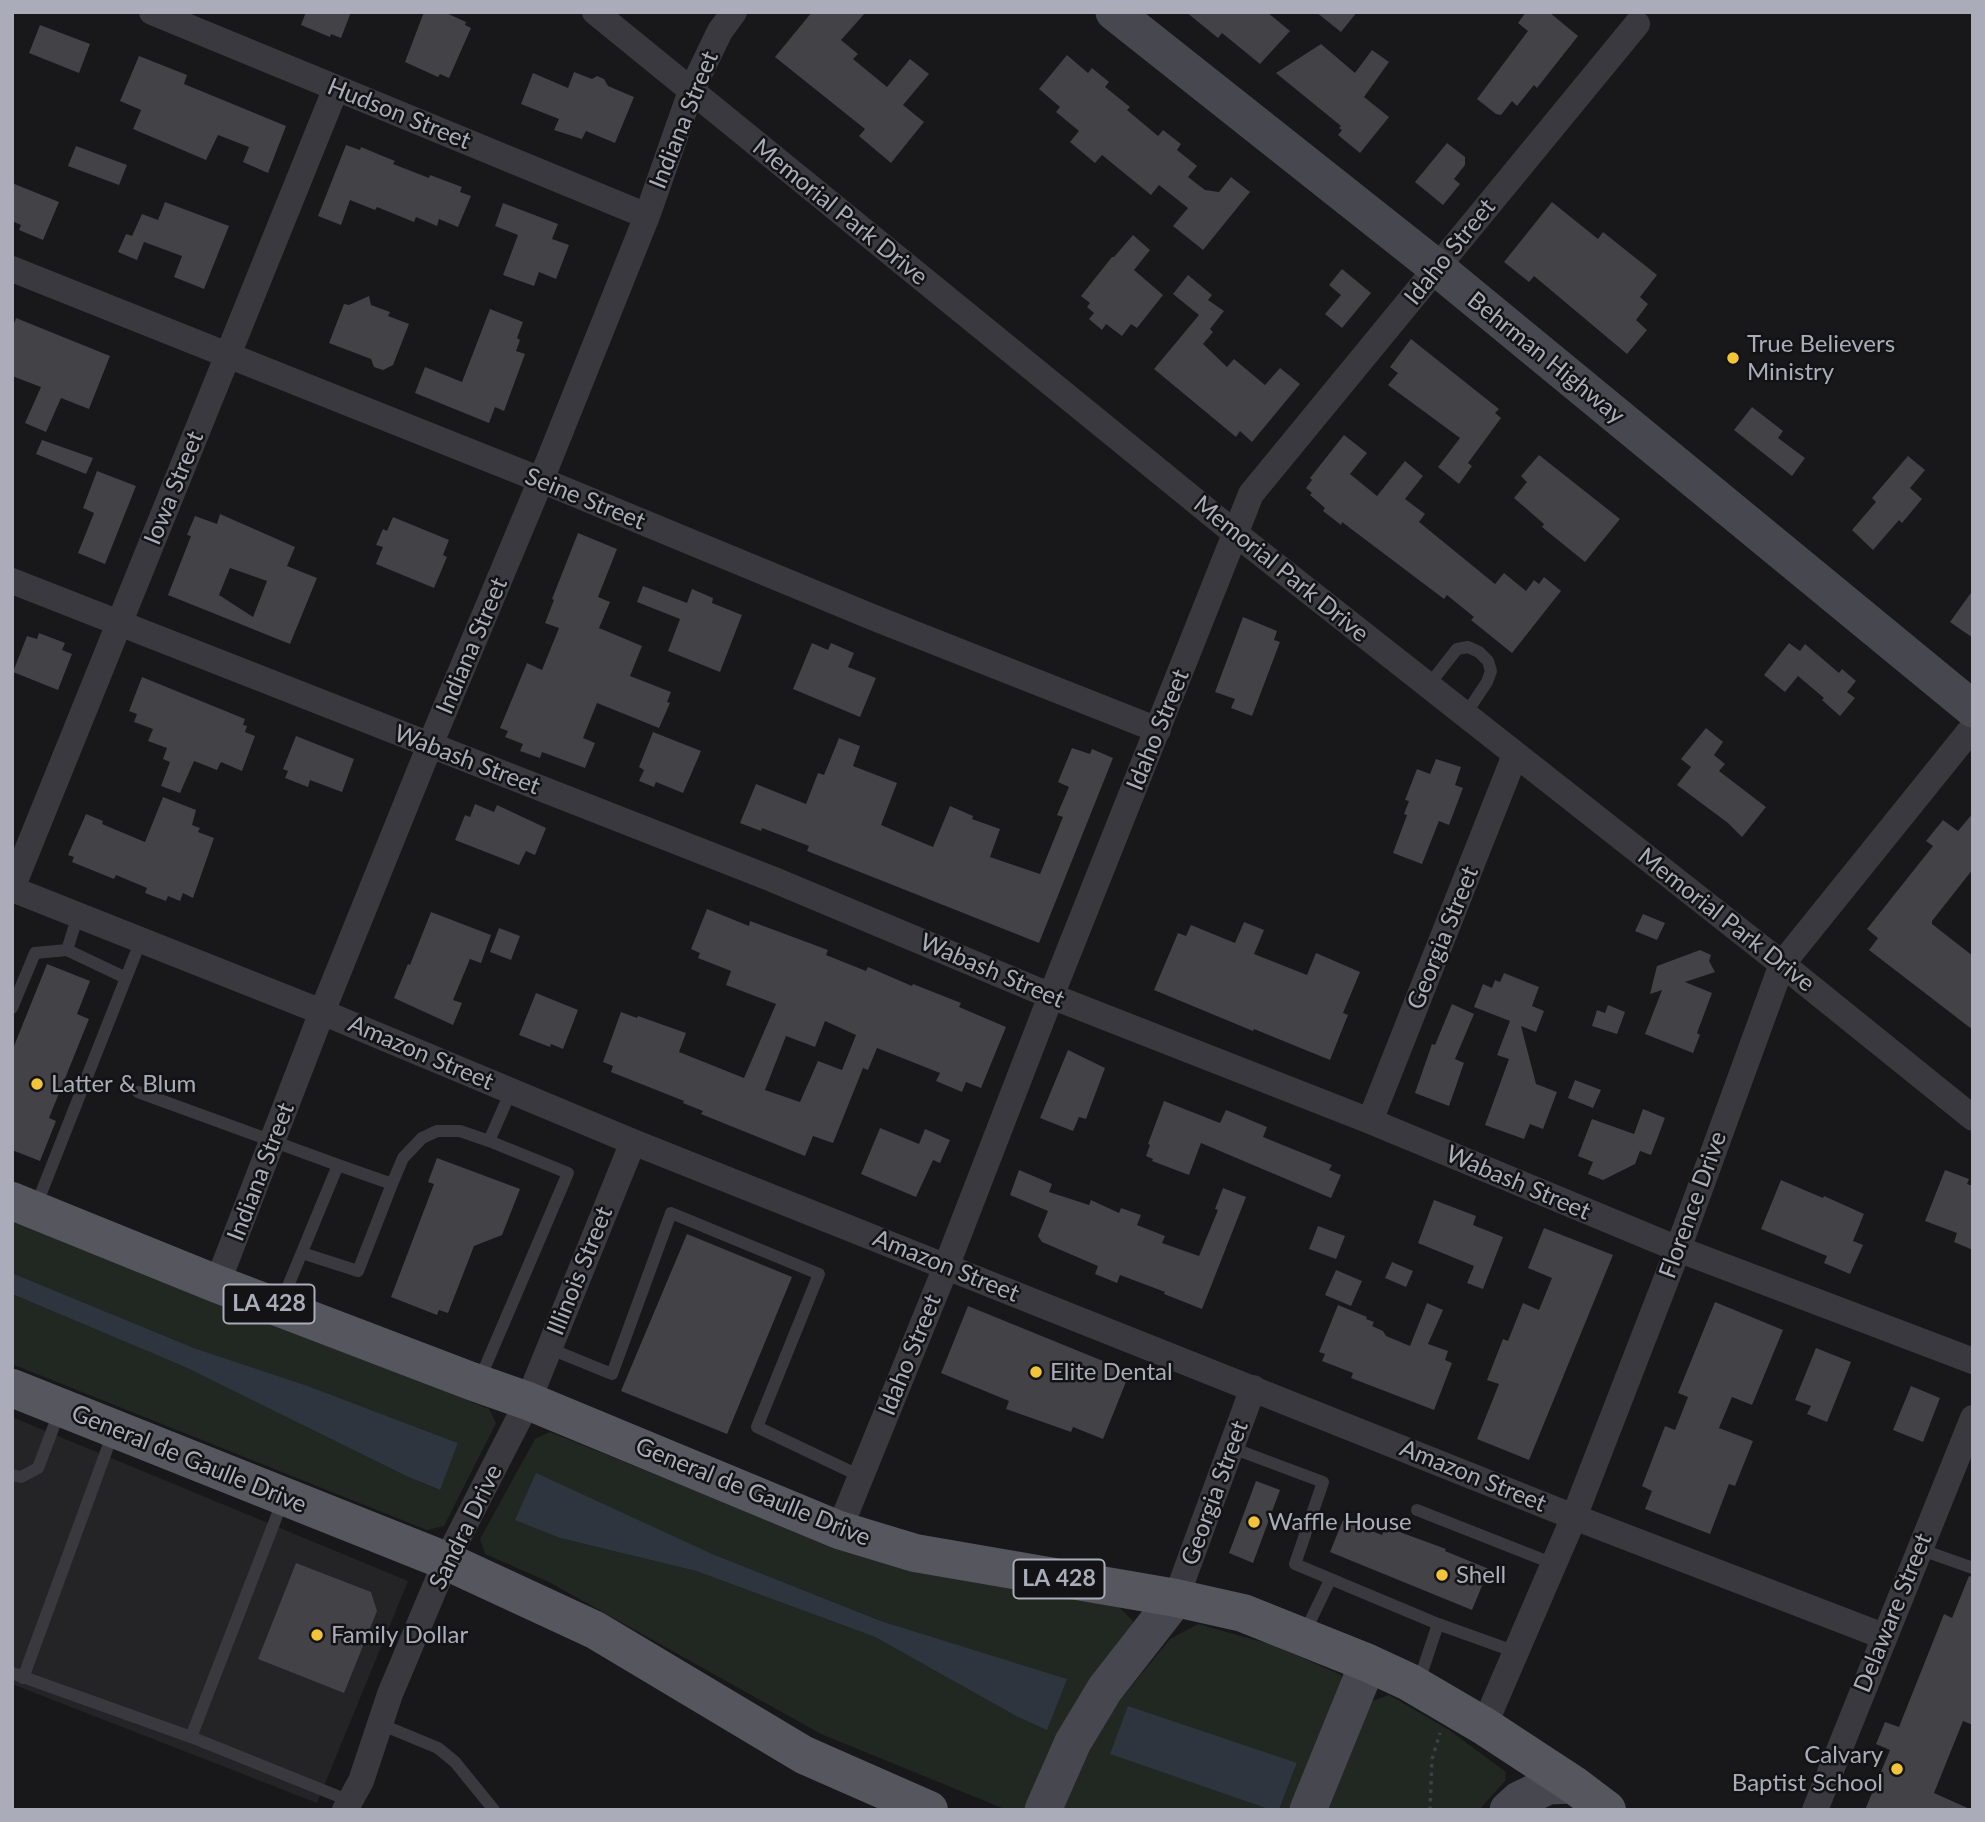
<!DOCTYPE html>
<html>
<head>
<meta charset="utf-8">
<style>
	body { margin:0 }
	#map { position:relative; width:1985px; height:1822px; overflow:hidden; background:#18181a; font-family:Lato,sans-serif }
	canvas { display:block }
	.frame { position:absolute; inset:0; border:14px solid #aaadb9; pointer-events:none }
</style>
</head>
<body>
<div id="map">
<canvas width="1985" height="1822"></canvas>
<div class="frame"></div>
</div>
<script>
const ctx = document.querySelector('canvas').getContext('2d');
ctx.lineJoin = 'round';
function fill(path, color) {
  ctx.fillStyle = color;
  ctx.fill(path, 'evenodd');
}
function poly(rows) {
  const path = new Path2D();
  for (const r of rows) {
    path.moveTo(r[0], r[1]);
    for (let i = 2; i < r.length; i += 2) path.lineTo(r[i], r[i + 1]);
  }
  return path;
}
function stroke(path, color, width, dash) {
  ctx.strokeStyle = color;
  ctx.lineWidth = width;
  ctx.lineCap = dash ? 'butt' : 'round';
  ctx.setLineDash(dash || []);
  ctx.stroke(path);
}
function write(font, color, halo, rows, align = 'center') {
  ctx.font = font + ' Lato,sans-serif';
  ctx.lineWidth = 5;
  ctx.setLineDash([]);
  ctx.textBaseline = 'middle';
  ctx.strokeStyle = halo;
  ctx.fillStyle = color;
  for (const [text, x, y, turn = 0] of rows) {
    ctx.save();
    ctx.translate(x, y);
    ctx.rotate((+turn || 0) * Math.PI / 180);
    ctx.textAlign = isNaN(turn) ? turn : align;
    if (halo) ctx.strokeText(text, 0, 0);
    ctx.fillText(text, 0, 0);
    ctx.restore();
  }
}
const built = poly([
	[12,1417,408,1581,317,1803,12,1684]
]);
const green = poly([
	[12,1217,489,1409,496,1423,444,1526,427,1530,12,1364,12,1294,185,1367,406,1476,439,1490,458,1443,308,1386,194,1348,12,1273],
	[550,1432,815,1539,1118,1606,1133,1621,1132,1636,1032,1810,1007,1810,821,1734,549,1582,485,1554,480,1539,535,1439],
	[515,1519,710,1553,881,1621,1066,1679,1016,1716,875,1637,696,1571,560,1538],
	[1198,1624,1273,1645,1341,1675,1347,1698,1301,1810,1279,1810,1297,1764,1128,1707,1111,1754,1271,1810,1063,1810,1099,1726,1170,1639],
	[1389,1695,1449,1730,1506,1772,1505,1781,1479,1810,1325,1810,1367,1703]
]);
const water = poly([
	[12,1273,194,1348,308,1386,458,1443,440,1490,406,1476,185,1367,12,1294],
	[536,1473,710,1553,881,1621,1067,1679,1047,1730,1016,1716,875,1637,696,1571,560,1538,515,1520],
	[1128,1706,1297,1763,1279,1810,1271,1810,1110,1754]
]);
const building = poly([
	[306,12,351,12,341,38,331,34,330,37,301,25],
	[424,12,444,12,466,22,465,25,471,28,449,78,440,74,438,77,405,62],
	[812,12,866,12,841,40,858,54,853,59,887,87,910,59,929,74,903,105,924,122,891,163,859,136,865,129,775,57],
	[1186,12,1267,12,1290,31,1260,64,1222,33,1218,38],
	[1316,12,1357,12,1341,32],
	[1526,12,1549,12,1578,36,1537,88,1534,85,1517,106,1512,101,1501,115,1496,114,1477,99,1528,31,1518,23],
	[40,25,90,44,79,73,29,53],
	[1321,44,1355,73,1372,50,1389,62,1364,97,1389,117,1360,153,1338,135,1342,130,1339,128,1341,126,1276,73],
	[1067,55,1088,73,1092,68,1109,82,1105,87,1130,107,1127,110,1158,136,1163,130,1181,144,1177,150,1197,166,1188,177,1205,190,1219,192,1231,177,1250,192,1203,250,1173,226,1188,208,1159,185,1151,195,1102,155,1095,163,1070,142,1079,131,1056,112,1060,107,1039,89],
	[139,56,187,75,184,84,286,126,268,173,243,162,249,147,218,135,206,160,133,129,141,110,120,101],
	[574,72,592,79,597,76,604,79,608,86,634,97,615,143,586,131,582,139,554,130,559,119,521,104,533,73,568,88],
	[1447,143,1465,157,1465,165,1454,179,1460,184,1443,205,1415,182],
	[346,145,360,150,361,147,385,157,395,161,393,164,429,178,430,175,462,187,460,192,471,196,458,227,439,219,437,226,416,217,414,222,377,207,375,210,350,200,341,225,318,216],
	[76,146,127,165,119,185,68,166],
	[12,183,59,202,43,240,19,230,21,225,12,221],
	[165,202,229,226,204,289,174,277,182,256,144,242,137,260,118,252,126,234,132,236,142,214,158,220],
	[1552,202,1598,239,1603,232,1657,275,1640,297,1648,304,1636,320,1647,330,1627,354,1534,276,1529,282,1504,262],
	[503,203,558,224,552,239,569,245,556,279,539,272,534,286,503,275,518,235,495,226],
	[1133,235,1150,250,1134,270,1163,295,1137,328,1131,324,1122,336,1106,324,1102,330,1089,319,1094,313,1087,307,1090,303,1081,296,1112,257,1114,257],
	[1342,269,1371,293,1342,328,1325,314,1341,295,1329,285],
	[1188,275,1212,295,1208,300,1224,311,1210,329,1213,332,1203,344,1227,367,1234,359,1265,385,1280,368,1300,384,1252,442,1240,431,1236,437,1154,369,1199,315,1173,294],
	[369,296,371,305,390,312,388,316,409,324,393,365,383,370,374,367,371,359,329,343,344,304,349,305],
	[490,309,523,322,517,338,520,340,516,351,525,354,504,411,495,407,489,423,415,393,425,367,462,382],
	[16,318,110,356,89,409,61,398,46,432,25,423,41,387,12,376,12,329],
	[1411,339,1499,409,1495,413,1501,418,1468,463,1472,466,1459,484,1438,467,1460,438,1388,385,1398,373,1390,367],
	[1752,407,1783,431,1778,438,1805,458,1792,476,1734,430],
	[1344,435,1367,453,1350,474,1377,496,1405,461,1423,476,1405,499,1425,514,1419,522,1495,584,1504,573,1526,591,1534,580,1539,584,1544,577,1561,591,1512,653,1471,620,1474,617,1447,595,1444,599,1342,522,1341,525,1323,511,1325,508,1310,495,1312,493,1306,488,1312,480,1310,478],
	[42,440,93,458,86,474,36,454],
	[1539,455,1620,519,1585,562,1542,527,1544,524,1514,498,1527,482,1521,476],
	[1908,456,1925,470,1910,488,1922,499,1902,523,1899,520,1873,550,1852,530,1876,502,1872,498],
	[97,471,136,486,105,564,78,553,94,513,83,508],
	[220,514,295,547,287,566,317,578,290,644,168,595,191,536,187,535,195,516,217,524],
	[230,568,267,581,253,617,219,595],
	[393,517,449,540,443,555,447,557,434,588,376,564,383,547,376,545,383,529,387,531],
	[578,533,617,549,598,597,610,602,599,628,642,646,630,676,671,692,667,702,670,703,659,728,597,703,583,738,595,743,585,768,542,752,540,758,520,751,523,744,505,737,508,731,500,728,527,663,542,670,559,628,545,623,554,600,552,599],
	[643,586,687,603,692,589,713,598,712,603,742,615,720,672,668,651,680,619,637,602],
	[1973,590,1973,638,1950,622],
	[1243,617,1277,631,1274,640,1280,642,1252,716,1231,708,1235,699,1215,692],
	[39,633,65,643,62,650,72,654,58,690,13,672,27,636,37,639],
	[812,643,828,650,831,643,854,653,848,667,876,678,860,717,793,689],
	[1789,643,1800,651,1805,644,1839,673,1842,669,1856,681,1847,692,1855,698,1840,716,1822,700,1824,698,1798,676,1785,692,1764,675],
	[142,677,245,719,243,725,247,726,245,732,255,736,242,771,221,762,217,770,194,761,180,793,161,786,170,762,163,759,167,748,148,741,153,729,134,722,137,714,129,711],
	[1706,728,1723,742,1714,755,1725,764,1719,771,1766,807,1742,837,1728,823,1677,785,1691,767,1681,759],
	[653,732,701,751,683,793,656,782,654,787,639,781,644,770,639,767],
	[296,736,354,759,342,792,310,780,308,787,285,778,288,771,283,769],
	[839,738,860,746,853,766,897,783,881,825,933,847,950,806,973,816,972,819,1000,829,990,857,1040,874,1063,817,1057,815,1069,787,1058,782,1072,748,1090,754,1092,749,1113,758,1039,943,807,851,809,846,762,828,761,831,740,823,756,784,806,804,818,773,824,775],
	[1436,759,1461,767,1455,785,1463,788,1449,825,1439,821,1422,864,1393,853,1407,815,1404,814,1409,801,1405,800,1417,769,1430,774],
	[163,797,196,810,192,825,200,828,198,832,214,838,193,898,183,893,180,901,168,896,166,901,145,893,147,888,116,875,114,879,72,862,74,857,68,855,86,814,103,821,102,824,145,842],
	[475,804,494,812,497,805,546,828,535,855,526,851,519,865,455,840,465,815,470,817],
	[1973,813,1973,869,1932,921,1932,924,1973,956,1973,1030,1869,950,1878,938,1867,929,1933,846,1926,841,1943,820,1958,831],
	[707,909,749,926,750,921,828,950,826,955,866,971,868,967,912,986,913,984,961,1003,959,1007,1006,1027,981,1088,966,1082,962,1092,936,1081,940,1073,877,1048,868,1070,863,1068,833,1143,813,1136,805,1156,701,1114,703,1111,683,1103,684,1101,611,1072,613,1066,603,1062,621,1012,637,1018,638,1016,686,1033,679,1052,744,1078,776,1004,726,985,731,971,698,958,700,953,691,949],
	[825,1021,856,1035,842,1070,818,1061,800,1102,765,1090,786,1036,815,1047],
	[431,912,491,935,481,963,470,959,453,1000,462,1003,453,1025,394,998,408,964,410,965],
	[1643,914,1665,923,1657,940,1635,931],
	[1244,922,1264,930,1254,954,1307,975,1316,953,1360,972,1343,1013,1348,1015,1330,1060,1254,1029,1253,1031,1154,990,1178,933,1186,936,1191,925,1235,943],
	[499,928,520,936,511,960,490,952],
	[1700,950,1711,955,1709,961,1715,972,1685,982,1712,993,1697,1033,1700,1035,1693,1053,1645,1034,1662,990,1650,994,1657,966],
	[47,964,90,981,77,1014,89,1019,49,1118,56,1121,40,1161,12,1150,12,1051],
	[1504,973,1539,987,1532,1006,1544,1011,1536,1032,1521,1026,1536,1084,1557,1092,1543,1129,1530,1124,1524,1139,1485,1125,1509,1059,1497,1055,1510,1021,1474,1007,1483,984,1492,988,1495,980,1500,982],
	[536,993,578,1010,563,1049,551,1044,550,1047,519,1035],
	[1452,1004,1474,1014,1455,1059,1464,1063,1449,1106,1415,1093,1432,1044,1435,1045],
	[1608,1005,1625,1012,1617,1034,1592,1026,1597,1010,1605,1013],
	[1068,1050,1105,1068,1086,1119,1079,1117,1073,1131,1040,1118],
	[1575,1080,1601,1090,1593,1108,1568,1098],
	[1164,1101,1220,1123,1226,1110,1267,1127,1263,1137,1332,1165,1329,1170,1341,1175,1331,1198,1201,1143,1189,1175,1152,1161,1153,1159,1146,1156,1150,1145,1148,1144],
	[1643,1109,1665,1118,1651,1155,1640,1151,1635,1164,1603,1180,1588,1174,1593,1162,1578,1156,1592,1119,1634,1134],
	[880,1128,919,1144,925,1129,950,1140,940,1163,933,1160,916,1197,861,1174],
	[437,1158,520,1189,502,1235,474,1246,448,1313,439,1310,437,1315,391,1297,434,1184,428,1182],
	[1019,1170,1052,1184,1049,1192,1089,1205,1091,1200,1119,1213,1121,1208,1141,1215,1137,1225,1165,1236,1162,1243,1199,1256,1218,1210,1215,1209,1223,1188,1246,1197,1202,1309,1164,1294,1165,1292,1120,1275,1117,1283,1095,1274,1098,1266,1042,1242,1038,1236,1048,1211,1010,1195],
	[1945,1170,1969,1179,1967,1184,1973,1186,1973,1250,1954,1242,1957,1233,1925,1221],
	[1781,1180,1823,1198,1824,1196,1864,1214,1853,1241,1863,1245,1850,1274,1824,1263,1827,1256,1761,1229],
	[1434,1200,1476,1216,1473,1225,1503,1237,1483,1289,1467,1283,1474,1266,1418,1243],
	[1318,1226,1345,1236,1336,1259,1309,1249],
	[1544,1228,1613,1255,1529,1460,1477,1439,1499,1384,1487,1380,1503,1339,1508,1341,1523,1303,1539,1310,1552,1278,1528,1268],
	[687,1234,792,1277,727,1434,621,1391],
	[1392,1262,1413,1271,1406,1287,1385,1278],
	[1336,1270,1362,1281,1351,1306,1325,1295],
	[1715,1302,1783,1330,1752,1405,1732,1397,1719,1428,1753,1441,1735,1486,1729,1484,1710,1534,1645,1509,1652,1491,1642,1486,1665,1426,1675,1430,1688,1397,1678,1393],
	[1427,1303,1443,1310,1428,1344,1448,1351,1445,1360,1452,1363,1434,1410,1351,1378,1353,1373,1322,1361,1325,1354,1319,1352,1338,1305,1367,1317,1366,1319,1374,1322,1372,1326,1383,1331,1386,1336,1410,1346],
	[968,1306,1130,1372,1103,1439,1073,1427,1071,1432,1006,1409,1009,1401,941,1373],
	[1816,1348,1851,1362,1827,1422,1807,1414,1811,1406,1795,1400],
	[1911,1386,1940,1398,1923,1442,1893,1430],
	[1256,1481,1280,1490,1253,1563,1229,1553],
	[1343,1520,1382,1535,1386,1527,1446,1549,1445,1551,1489,1569,1472,1610,1330,1552],
	[296,1563,371,1592,377,1611,344,1693,258,1659],
	[1969,1576,1973,1577,1973,1725,1963,1721,1934,1793,1972,1810,1865,1810,1890,1750,1876,1744,1885,1722,1899,1727,1944,1614,1952,1618]
]);
const path = poly([
	[1430,1810,1432,1759,1440,1733]
]);
const lane = poly([
	[1428,686,1457,649,1468,647,1479,652,1488,661,1491,671,1487,682,1465,715],
	[67,950,78,915],
	[12,1008,35,953,67,950,126,978],
	[138,1092,338,1165,281,1303],
	[338,1165,392,1184,403,1158,422,1138,437,1131,460,1131,489,1141,511,1091],
	[36,1206,141,940],
	[302,1253,358,1271,392,1184],
	[548,1348,612,1374,671,1213,819,1274,757,1427,860,1476],
	[479,1381,568,1173,489,1141],
	[1232,1448,1323,1482,1295,1564,1438,1624,1418,1684],
	[12,1475,21,1477,38,1468,60,1410],
	[1417,1510,1554,1564],
	[1919,1549,1973,1568],
	[1438,1624,1516,1652],
	[1304,1634,1330,1580],
	[12,1673,191,1737,350,1801],
	[23,1678,113,1433],
	[380,1724,438,1748,455,1762,494,1810],
	[191,1737,283,1500]
]);
const street = poly([
	[152,12,647,216],
	[595,12,1236,534,1782,964,1973,1118],
	[12,269,541,480,877,619,1158,730],
	[12,581,772,879,1051,996,1370,1121,1678,1249,1973,1361],
	[12,888,336,88],
	[12,889,322,1012,633,1142,1574,1517,1883,1636],
	[1370,1121,1515,755],
	[217,1284,322,1012,430,745,541,480,647,216,691,91,720,31,734,12],
	[839,1530,946,1267,1051,996,1251,494,1637,24],
	[1176,1598,1253,1388],
	[1484,1726,1574,1517,1678,1249,1782,964,1973,727],
	[345,1810,361,1781,390,1694,446,1561,528,1401,633,1142],
	[1815,1810,1973,1418]
]);
const secondary = poly([
	[1114,12,1437,268,1973,709],
	[1043,1810,1073,1742,1105,1689,1176,1598],
	[1308,1810,1368,1663],
	[1508,1810,1519,1800,1548,1786,1574,1785]
]);
const primary = poly([
	[12,1201,217,1284,471,1381,528,1401,839,1530,915,1553,1176,1598,1243,1613,1368,1663,1409,1682,1484,1726,1574,1785,1607,1810],
	[12,1388,446,1561,595,1630,804,1755,929,1810]
]);
const markers = [
	[1733,358,7,"#f1c439"],
	[37,1084,7,"#f1c439"],
	[1036,1372,7,"#f1c439"],
	[1254,1522,7,"#f1c439"],
	[1442,1575,7,"#f1c439"],
	[317,1635,7,"#f1c439"],
	[1897,1769,7,"#f1c439"]
];
const shields = [
	[269,1304,91],
	[1059,1579,91]
];
const shieldNames = [
	["LA 428",269,1304],
	["LA 428",1059,1579]
];
const streetNames = [
	["Hudson Street",399,114,22],
	["Indiana Street",684,120,-68],
	["Memorial Park Drive",840,212,39],
	["Idaho Street",1450,252,-51],
	["Behrman Highway",1546,358,39],
	["Iowa Street",174,488,-68],
	["Seine Street",585,499,22],
	["Memorial Park Drive",1281,569,39],
	["Indiana Street",472,646,-67],
	["Idaho Street",1158,730,-68],
	["Wabash Street",467,760,21],
	["Memorial Park Drive",1726,920,38],
	["Georgia Street",1443,938,-68],
	["Wabash Street",992,971,23],
	["Amazon Street",421,1053,23],
	["Indiana Street",261,1172,-69],
	["Wabash Street",1518,1183,23],
	["Florence Drive",1693,1205,-70],
	["Amazon Street",946,1266,22],
	["Illinois Street",580,1271,-68],
	["Idaho Street",910,1355,-68],
	["General de Gaulle Drive",189,1459,22],
	["Amazon Street",1473,1476,22],
	["General de Gaulle Drive",753,1492,22],
	["Georgia Street",1215,1493,-70],
	["Sandra Drive",466,1527,-64],
	["Delaware Street",1893,1613,-68]
];
const poiNames = [
	["True Believers",1747,344],
	["Ministry",1747,372],
	["Latter & Blum",51,1084],
	["Elite Dental",1050,1372],
	["Waffle House",1268,1522],
	["Shell",1456,1575],
	["Family Dollar",331,1635],
	["Calvary",1883,1755,"right"],
	["Baptist School",1883,1783,"right"]
];
fill(built, '#242427');
fill(green, '#202821');
fill(water, '#2e353e');
fill(building, '#424247');
stroke(path, '#3f4046', 3.5, [3.5, 5]);
stroke(lane, '#39393f', 12);
stroke(street, '#39393f', 26);
stroke(secondary, '#47484f', 37);
stroke(primary, '#55565e', 38);
for (const [x, y, r, color] of markers) {
  const dot = new Path2D();
  dot.arc(x, y, r, 0, 2 * Math.PI);
  ctx.fillStyle = color;
  ctx.fill(dot);
  stroke(dot, '#131315', 2.5);
}
for (const [x, y, w] of shields) {
  const box = new Path2D();
  box.roundRect(x - w / 2, y - 19.5, w, 39, 5);
  ctx.fillStyle = '#131315';
  ctx.fill(box);
  stroke(box, '#aaadb9', 2);
}
write('bold 23px', '#aaadb9', null, shieldNames);
write('24px', '#aaadb9', '#131315', streetNames);
write('24px', '#aaadb9', '#131315', poiNames, 'left');
</script>
</body>
</html>
